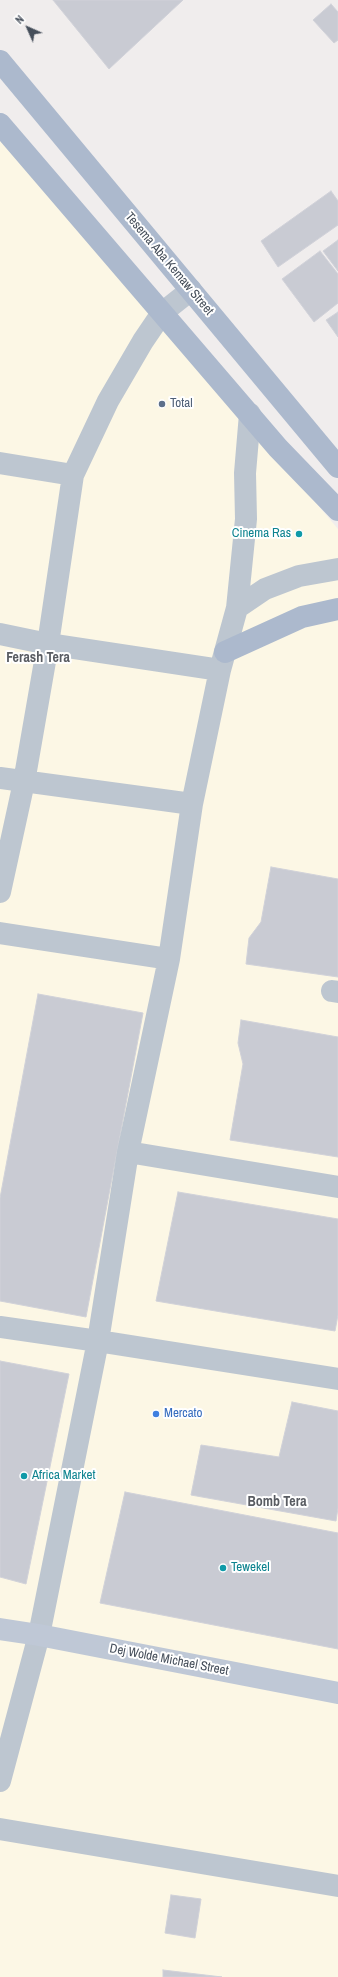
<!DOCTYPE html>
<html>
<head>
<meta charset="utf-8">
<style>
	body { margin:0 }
	#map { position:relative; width:338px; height:1977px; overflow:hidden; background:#f0eded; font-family:"Archivo Narrow",sans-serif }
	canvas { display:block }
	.north { position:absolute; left:8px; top:8px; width:40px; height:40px; -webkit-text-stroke:3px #fff; paint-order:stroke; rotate:315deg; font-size:11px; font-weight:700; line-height:16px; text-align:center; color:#454e5a }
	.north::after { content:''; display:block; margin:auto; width:14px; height:18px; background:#454e5a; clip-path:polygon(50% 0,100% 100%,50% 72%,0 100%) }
</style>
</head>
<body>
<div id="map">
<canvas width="338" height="1977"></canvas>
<div class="north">N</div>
</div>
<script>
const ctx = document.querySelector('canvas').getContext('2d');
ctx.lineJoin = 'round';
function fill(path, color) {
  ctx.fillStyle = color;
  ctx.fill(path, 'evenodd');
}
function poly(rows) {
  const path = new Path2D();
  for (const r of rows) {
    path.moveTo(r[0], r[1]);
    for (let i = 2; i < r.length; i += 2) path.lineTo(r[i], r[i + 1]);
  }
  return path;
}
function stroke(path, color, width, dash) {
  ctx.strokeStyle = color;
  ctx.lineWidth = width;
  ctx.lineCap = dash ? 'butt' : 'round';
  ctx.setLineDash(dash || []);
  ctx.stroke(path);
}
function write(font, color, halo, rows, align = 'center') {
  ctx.font = font + ' "Archivo Narrow",sans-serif';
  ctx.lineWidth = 4;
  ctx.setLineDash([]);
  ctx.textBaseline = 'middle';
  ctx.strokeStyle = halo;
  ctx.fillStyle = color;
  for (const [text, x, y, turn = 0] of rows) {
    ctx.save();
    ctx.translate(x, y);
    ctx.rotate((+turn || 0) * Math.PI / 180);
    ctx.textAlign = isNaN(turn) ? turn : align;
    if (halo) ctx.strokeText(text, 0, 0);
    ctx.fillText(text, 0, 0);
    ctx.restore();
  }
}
const commercial = poly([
	[0,129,338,529,338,1977,0,1977]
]);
const building = poly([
	[53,0,183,0,109,69,53,0],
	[331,4,338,12,338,40,334,43,313,20,331,4],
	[331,191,338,201,338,225,278,267,261,241,331,191],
	[338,240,338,271,323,251,338,240],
	[320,251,338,274,338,303,314,322,282,279,320,251],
	[338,312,338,337,326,320,338,312],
	[271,867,338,879,338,977,246,964,249,938,261,922,271,867],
	[38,994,143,1013,86,1317,0,1301,0,1198,38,994],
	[241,1020,338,1037,338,1157,230,1140,243,1064,238,1043,241,1020],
	[178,1192,338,1219,338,1315,335,1331,156,1301,178,1192],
	[0,1361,69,1374,26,1584,0,1577,0,1361],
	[292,1402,338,1411,338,1508,336,1521,191,1495,201,1445,279,1457,292,1402],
	[125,1492,338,1533,338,1649,100,1603,125,1492],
	[171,1895,201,1899,195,1938,165,1933,171,1895],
	[163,1970,222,1977,163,1977,163,1970]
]);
const street = poly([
	[0,463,73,475],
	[237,608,265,589,299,576,338,569],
	[0,634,48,644,220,670],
	[0,778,192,804],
	[0,892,24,782,48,644,73,475,108,401,143,341,162,313,191,290],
	[0,933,169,959],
	[332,991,338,992],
	[128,1152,338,1187],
	[0,1327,98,1341,338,1379],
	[0,1781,39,1635,98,1341,128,1152,169,959,192,804,220,670,237,608,246,519,245,473,250,414],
	[0,1829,338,1886]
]);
const secondary = poly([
	[0,1629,39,1635,338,1693]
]);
const primary = poly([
	[0,61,338,467],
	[0,124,278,448,338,510],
	[225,652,302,617,338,609]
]);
const markers = [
	[162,404,4,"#5c6f8a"],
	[299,534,4,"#0f9aa8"],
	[156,1414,4,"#3f7fe0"],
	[24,1476,4,"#0f9aa8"],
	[223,1568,4,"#0f9aa8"]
];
const streetNames = [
	["Tesema Aba Kemaw Street",169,264,50],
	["Dej Wolde Michael Street",169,1660,11]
];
const serviceNames = [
	["Total",170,404]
];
const cultureNames = [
	["Cinema Ras",291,534,"right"],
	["Africa Market",32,1476],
	["Tewekel",231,1568]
];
const shopNames = [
	["Mercato",164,1414]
];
const neighbourhoodNames = [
	["Ferash Tera",38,658],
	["Bomb Tera",277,1502]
];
fill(commercial, '#fcf7e5');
fill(building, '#c9cbd3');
stroke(building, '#d1d2d9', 1);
stroke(street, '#bdc6d0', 22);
stroke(secondary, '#bfc8d6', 22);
stroke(primary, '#acb9cd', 22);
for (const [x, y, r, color] of markers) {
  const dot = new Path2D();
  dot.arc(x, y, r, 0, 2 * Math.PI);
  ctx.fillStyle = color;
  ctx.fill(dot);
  stroke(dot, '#fff', 1.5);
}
write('13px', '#454e5a', '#fff', streetNames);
write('13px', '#4e5e75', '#fff', serviceNames, 'left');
write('13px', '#0d838f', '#fff', cultureNames, 'left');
write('13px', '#366cbe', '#fff', shopNames, 'left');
write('bold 14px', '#595c62', '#fff', neighbourhoodNames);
</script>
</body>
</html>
